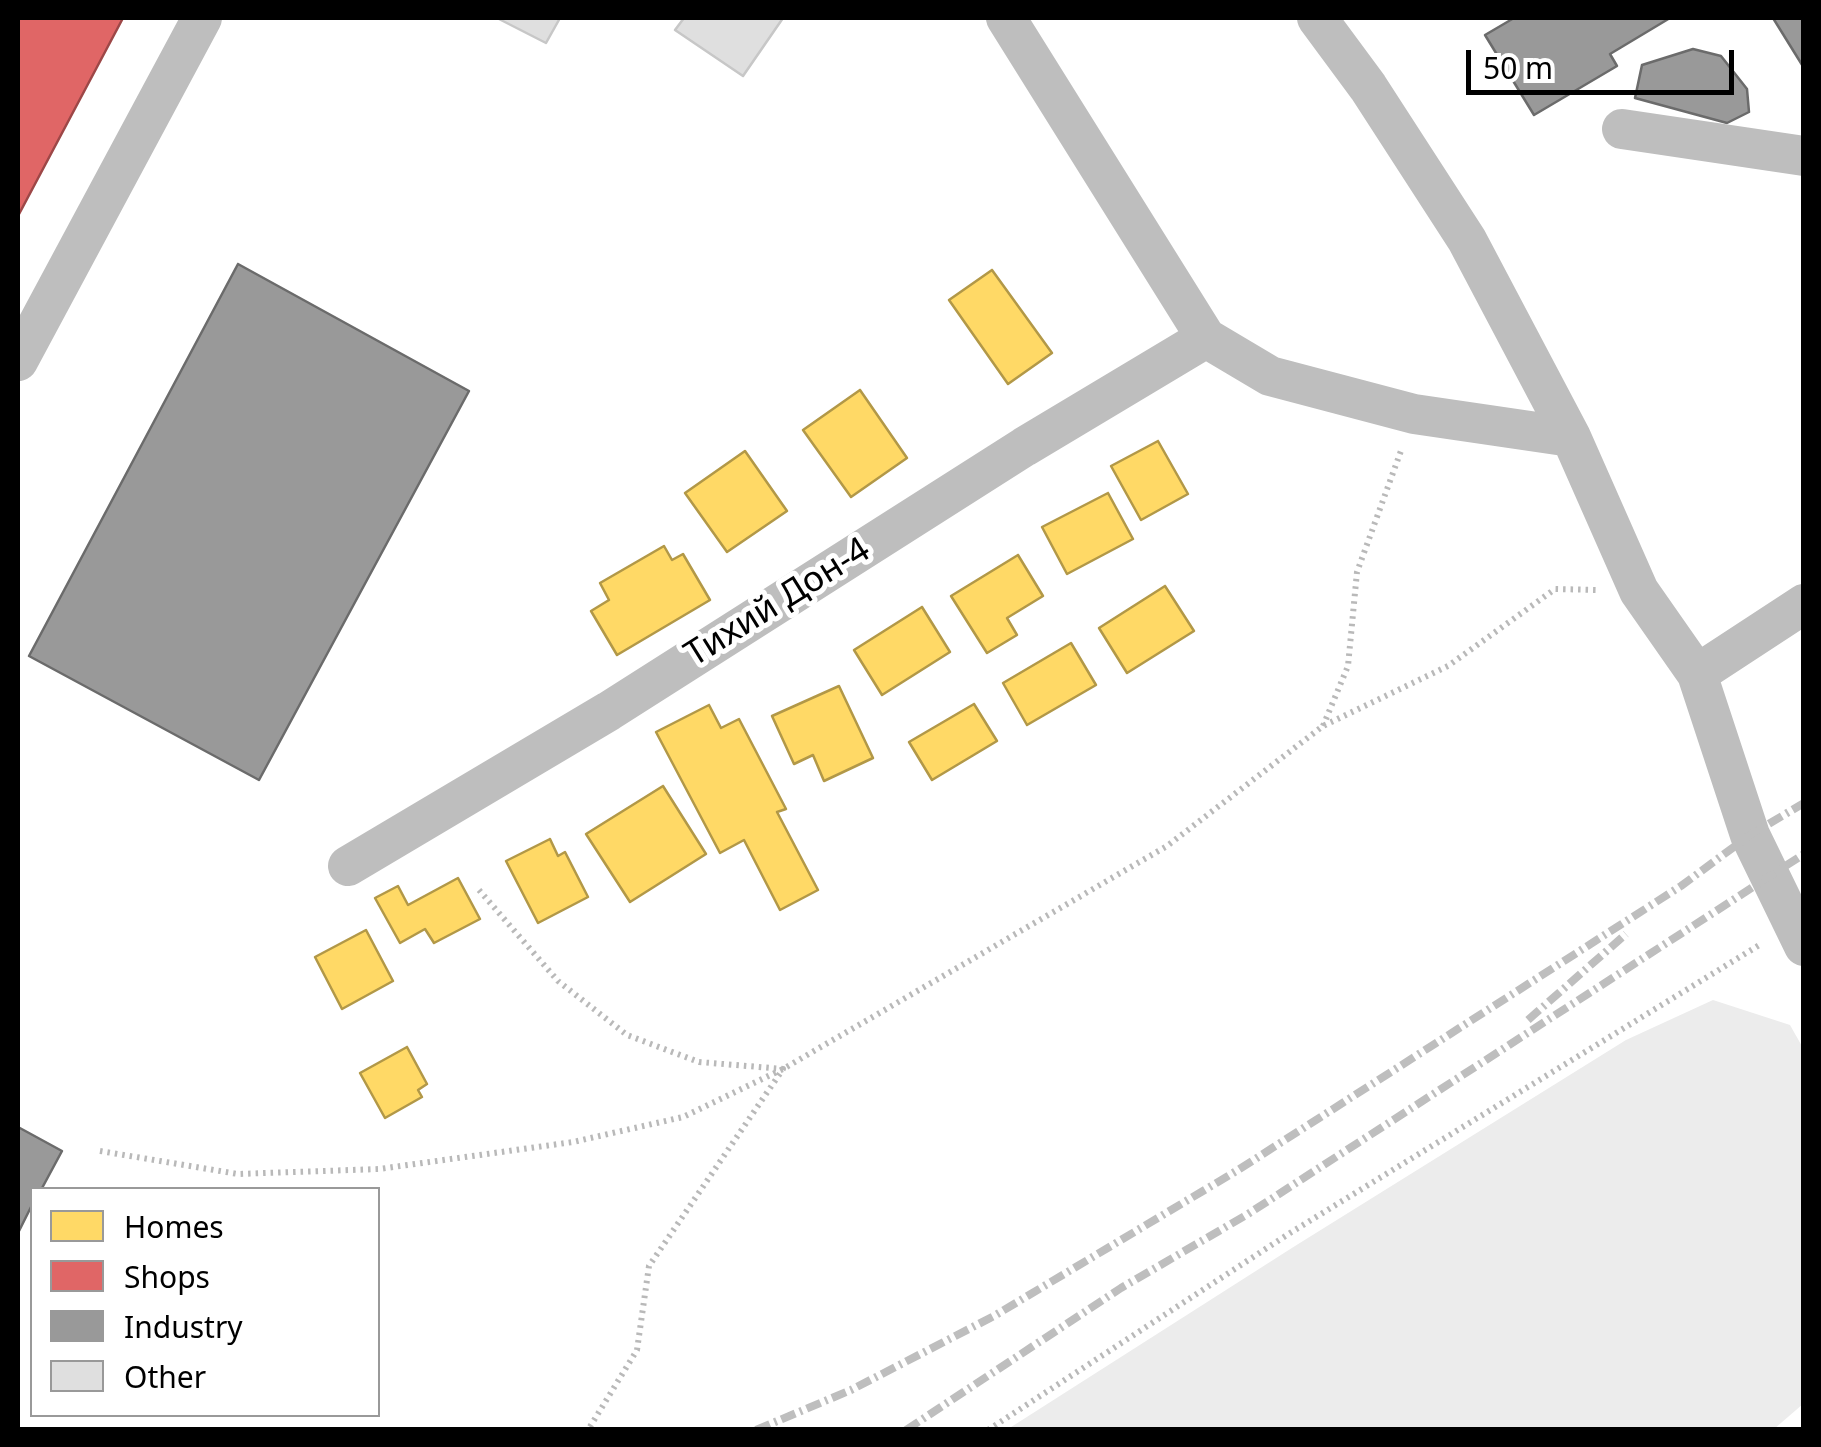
<!DOCTYPE html>
<html>
<head>
<meta charset="utf-8">
<style>
	body { margin:0 }
	#map { position:relative; width:1821px; height:1447px; overflow:hidden; background:#fff; font-family:"Noto Sans",sans-serif }
	canvas { display:block }
	.frame { position:absolute; inset:0; border:20px solid #000; pointer-events:none }
	.legend { position:absolute; left:30px; top:1187px; width:350px; height:230px; box-sizing:border-box; background:#fff; border:2px solid #999; margin:0; padding:12px 18px; list-style:none; font-size:30px; color:#000 }
	.legend li { display:flex; align-items:center; gap:20px; height:50px }
	.legend b { width:50px; border:2px solid #999 }
	.scale { position:absolute; left:1466px; top:50px; width:268px; height:45px; box-sizing:border-box; border:5px solid #000; border-top:0; padding-left:12px; font-size:30px; line-height:35px; white-space:nowrap; color:#000; -webkit-text-stroke:8px #fff; paint-order:stroke }
</style>
</head>
<body>
<div id="map">
<canvas width="1821" height="1447"></canvas>
<div class="frame"></div>
<ul class="legend">
<li><b style="height:28px;background:#ffd966"></b>Homes</li>
<li><b style="height:28px;background:#e06666"></b>Shops</li>
<li><b style="height:28px;background:#999"></b>Industry</li>
<li><b style="height:28px;background:#dfdfdf"></b>Other</li>
</ul>
<div class="scale">50 m</div>
</div>
<script>
const ctx = document.querySelector('canvas').getContext('2d');
ctx.lineJoin = 'round';
function fill(path, color) {
  ctx.fillStyle = color;
  ctx.fill(path, 'evenodd');
}
function poly(rows) {
  const path = new Path2D();
  for (const r of rows) {
    path.moveTo(r[0], r[1]);
    for (let i = 2; i < r.length; i += 2) path.lineTo(r[i], r[i + 1]);
  }
  return path;
}
function stroke(path, color, width, dash) {
  ctx.strokeStyle = color;
  ctx.lineWidth = width;
  ctx.lineCap = dash ? 'butt' : 'round';
  ctx.setLineDash(dash || []);
  ctx.stroke(path);
}
function write(font, color, halo, rows, align = 'center') {
  ctx.font = font + ' "Noto Sans",sans-serif';
  ctx.lineWidth = 10;
  ctx.setLineDash([]);
  ctx.textBaseline = 'middle';
  ctx.strokeStyle = halo;
  ctx.fillStyle = color;
  for (const [text, x, y, turn = 0] of rows) {
    ctx.save();
    ctx.translate(x, y);
    ctx.rotate((+turn || 0) * Math.PI / 180);
    ctx.textAlign = isNaN(turn) ? turn : align;
    if (halo) ctx.strokeText(text, 0, 0);
    ctx.fillText(text, 0, 0);
    ctx.restore();
  }
}
const green = poly([
	[1713,1000,1790,1025,1803,1048,1803,1404,1774,1429,1008,1429,1295,1246,1626,1040]
]);
const homes = poly([
	[992,270,1052,353,1008,384,949,300,992,270],
	[860,390,907,458,851,497,803,430,860,390],
	[1158,441,1188,494,1141,520,1111,466,1158,441],
	[745,451,787,511,727,552,685,493,745,451],
	[1108,493,1133,539,1067,574,1042,527,1108,493],
	[664,546,672,560,683,554,710,600,617,655,591,611,609,600,600,583,664,546],
	[1018,555,1043,596,1007,618,1017,635,987,653,951,596,1018,555],
	[1165,586,1194,631,1127,673,1099,628,1165,586],
	[922,607,950,652,882,695,854,650,922,607],
	[1071,643,1096,685,1027,725,1003,683,1071,643],
	[839,686,873,758,824,781,813,755,794,764,772,716,839,686],
	[974,704,997,741,932,780,909,742,974,704],
	[709,705,721,728,739,719,786,809,777,812,818,890,780,910,744,840,720,853,656,732,709,705],
	[663,786,706,854,630,902,586,834,663,786],
	[550,839,558,856,565,852,588,897,538,923,506,861,550,839],
	[458,878,480,919,434,943,425,929,400,943,375,898,398,886,408,905,458,878],
	[366,930,393,981,342,1009,315,957,366,930],
	[407,1047,427,1084,418,1090,422,1097,385,1118,360,1073,407,1047]
]);
const shops = poly([
	[18,18,123,18,18,216,18,18]
]);
const industry = poly([
	[1514,18,1670,18,1610,54,1617,66,1534,115,1485,35,1514,18],
	[1773,18,1804,18,1804,68,1773,18],
	[1693,49,1721,56,1747,89,1749,112,1727,123,1635,98,1642,65,1693,49],
	[238,264,469,391,259,780,29,656,238,264],
	[18,1127,62,1151,41,1190,32,1190,32,1205,18,1233,18,1127]
]);
const building = poly([
	[497,18,560,18,546,43,497,18],
	[684,18,783,18,743,76,675,30,684,18]
]);
const path = poly([
	[1323,726,1348,666,1357,572,1402,448],
	[479,890,558,981,627,1035,699,1062,783,1069,649,1266,637,1350,588,1430],
	[100,1151,238,1174,379,1169,573,1142,683,1117,783,1069,1167,846,1323,726,1448,666,1555,589,1598,590],
	[988,1430,1290,1233,1761,944]
]);
const minor = poly([
	[1006,18,1206,338,1270,376,1414,414,1571,437],
	[1317,18,1368,87,1467,240,1571,437,1639,591,1697,674,1750,835,1804,946],
	[1622,129,1804,156],
	[18,361,202,18],
	[1697,674,1804,604],
	[348,866,609,711,1024,447,1206,338]
]);
const rail = poly([
	[1528,1020,1626,934],
	[756,1430,851,1390,994,1316,1238,1170,1681,886,1750,835,1804,803],
	[906,1430,1121,1288,1248,1214,1804,854]
]);
const streetNames = [
	["Тихий Дон-4",778,603,-32]
];
fill(green, '#ececec');
fill(homes, '#ffd966');
stroke(homes, '#b29847', 2.5);
fill(shops, '#e06666');
stroke(shops, '#9d4747', 2.5);
fill(industry, '#999');
stroke(industry, '#6b6b6b', 2.5);
fill(building, '#dfdfdf');
stroke(building, '#c7c7c7', 2.5);
stroke(path, '#b9b9b9', 6, [2.5, 5]);
stroke(minor, '#bebebe', 40);
stroke(rail, '#bebebe', 8, [15, 5, 2.5, 5]);
write('35px', '#000', '#fff', streetNames);
</script>
</body>
</html>
